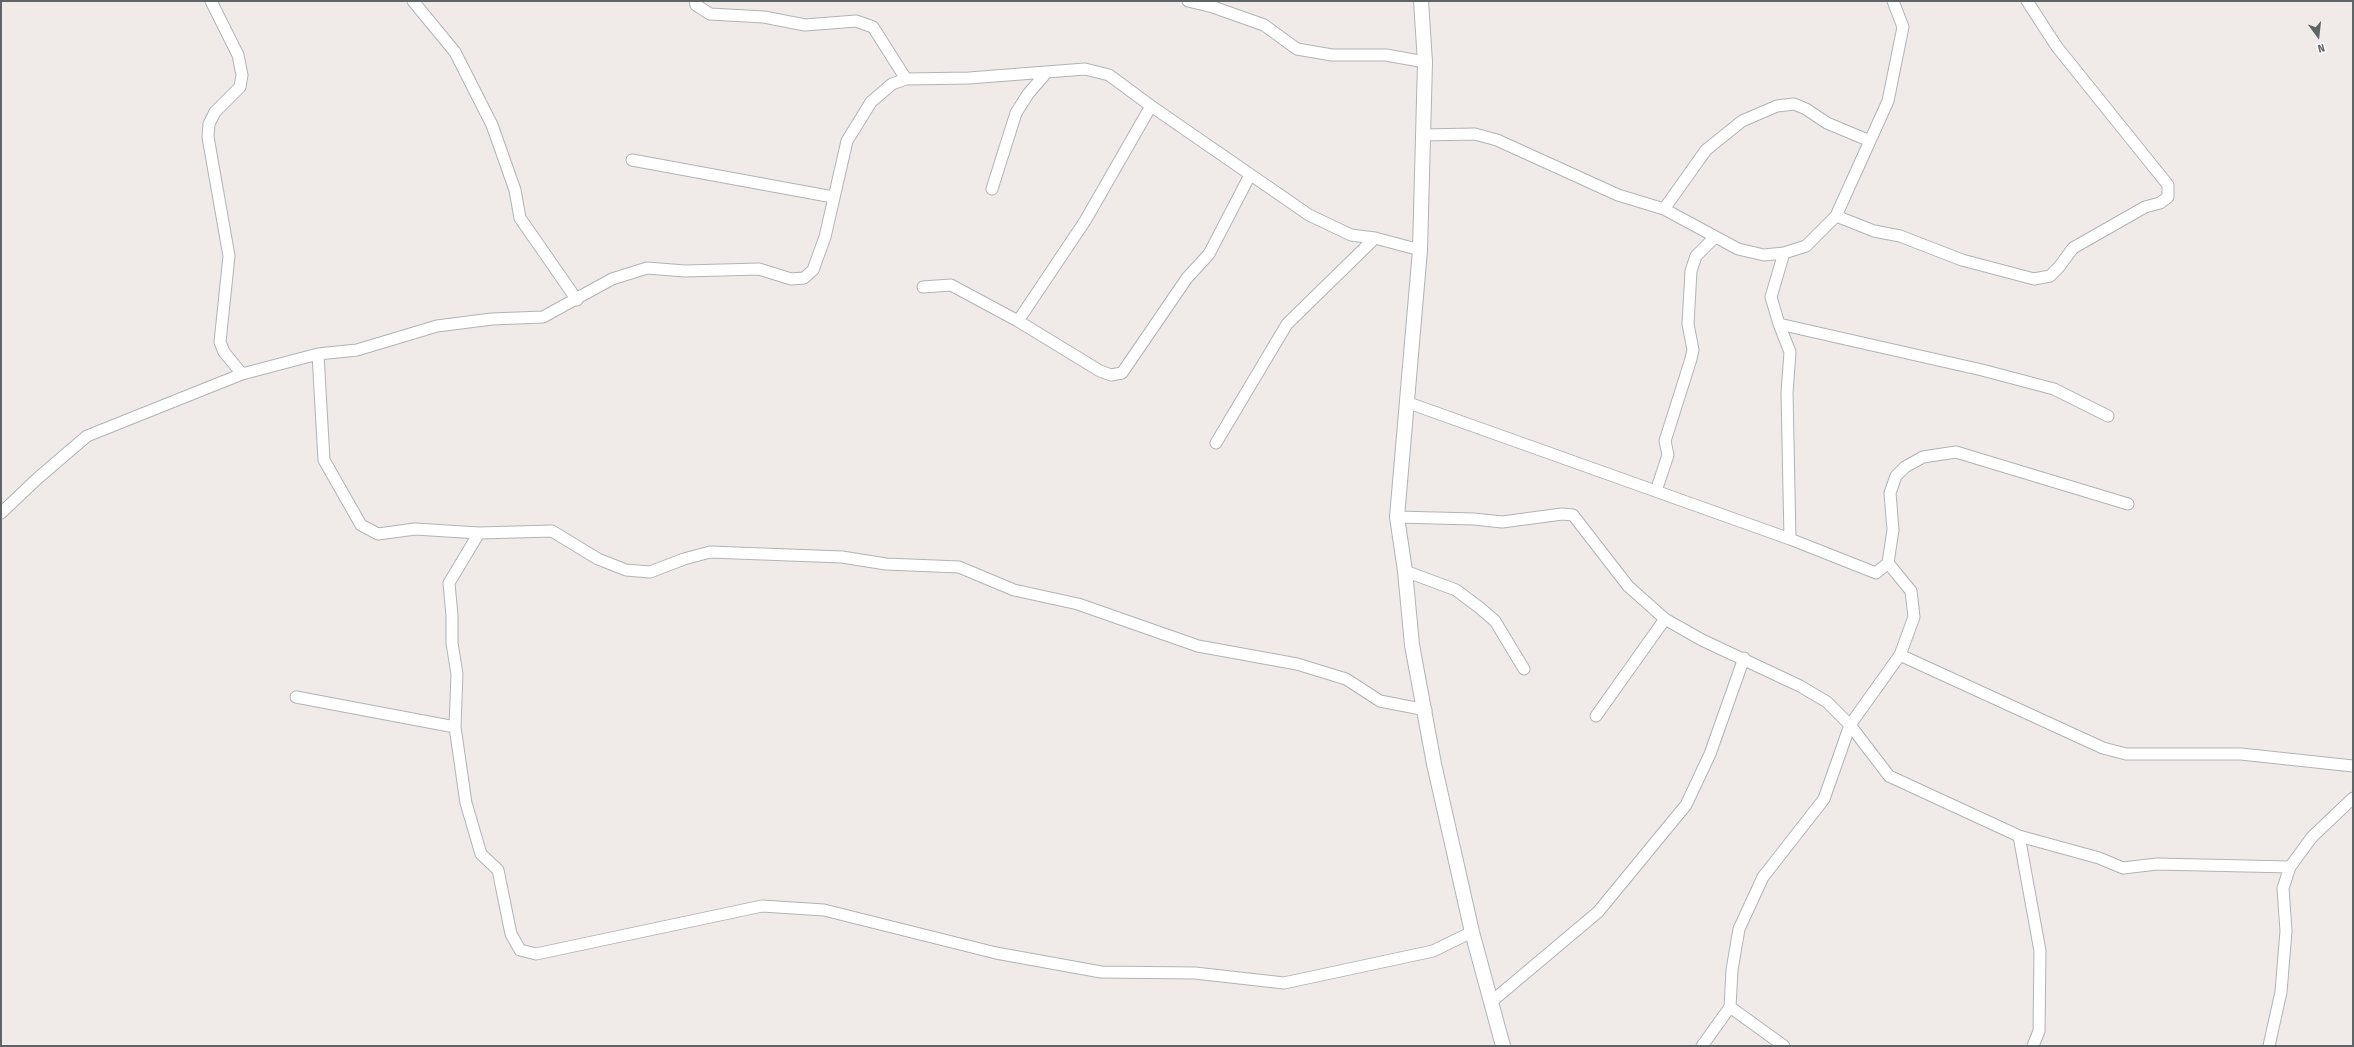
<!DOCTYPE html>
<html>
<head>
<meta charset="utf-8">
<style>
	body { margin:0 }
	#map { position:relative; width:2354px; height:1047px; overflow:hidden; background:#f0ebe8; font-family:"Fira Sans Condensed",sans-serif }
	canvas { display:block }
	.frame { position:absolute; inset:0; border:2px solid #5f6567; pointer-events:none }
	.north { position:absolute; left:2298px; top:16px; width:40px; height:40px; -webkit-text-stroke:3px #fff; paint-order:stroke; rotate:165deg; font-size:11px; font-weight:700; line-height:16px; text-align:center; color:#5f6567 }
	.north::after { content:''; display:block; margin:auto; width:14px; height:18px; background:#5f6567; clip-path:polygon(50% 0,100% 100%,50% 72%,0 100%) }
</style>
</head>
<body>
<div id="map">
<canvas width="2354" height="1047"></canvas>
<div class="frame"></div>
<div class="north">N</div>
</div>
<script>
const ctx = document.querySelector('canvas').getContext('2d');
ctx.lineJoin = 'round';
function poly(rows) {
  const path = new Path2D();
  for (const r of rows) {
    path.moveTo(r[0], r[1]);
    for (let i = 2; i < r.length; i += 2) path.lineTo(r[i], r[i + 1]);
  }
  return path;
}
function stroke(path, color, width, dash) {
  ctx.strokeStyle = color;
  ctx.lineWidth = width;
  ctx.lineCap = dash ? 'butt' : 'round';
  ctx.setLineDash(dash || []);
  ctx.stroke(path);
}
const minor = poly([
	[211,1,238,55,242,75,240,87,215,112,209,124,208,137,229,256,220,342,224,352,242,374],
	[413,1,455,52,492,125,515,190,520,218,577,300],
	[695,1,696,5,710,14,764,17,805,25,856,21,873,27,906,79],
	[1188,1,1213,7,1264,25,1297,49,1332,55,1386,55,1425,62],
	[1423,135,1475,134,1497,140,1618,195,1664,209,1738,249,1764,255,1784,253,1806,246,1836,216,1888,101,1903,27,1893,1],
	[632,160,833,197],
	[992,189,1016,113,1028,94,1047,72],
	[1664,209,1706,150,1742,121,1777,106,1794,104,1806,109,1827,123,1870,141],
	[1836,216,1874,231,1900,236,1962,260,2034,279,2050,276,2059,267,2073,248,2145,207,2160,203,2168,197,2168,185,2057,47,2027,1],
	[1784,253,1771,297,1779,324,1790,352,1787,393,1790,539],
	[923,287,951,285,1018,321,1100,371,1111,375,1122,373,1187,278,1209,254,1250,175],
	[1018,321,1085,221,1151,106],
	[1779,324,1982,370,2054,389,2108,416],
	[318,354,324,460,361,525,378,534,415,529,479,533,552,531,598,559,626,570,650,572,684,559,710,552,842,557,886,564,959,567,1014,590,1078,604,1198,646,1297,664,1346,679,1380,701,1426,710],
	[1406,402,1790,539,1876,573,1888,563,1893,530,1890,493,1896,476,1905,467,1923,457,1956,452,2128,504],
	[1216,443,1287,324,1375,238],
	[1656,491,1668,455,1665,441,1691,359,1693,350,1688,324,1691,271,1696,256,1714,238],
	[1,513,38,478,87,436,242,374,318,354,357,350,437,326,492,319,543,317,612,279,647,268,685,271,759,269,791,279,804,278,813,270,825,237,847,141,871,102,892,84,906,79,969,78,1085,69,1109,75,1151,106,1309,215,1351,235,1375,238,1420,250],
	[1397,517,1474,519,1502,522,1562,514,1573,515,1628,586,1665,619,1702,640,1800,686,1827,702,1850,725,1889,776,2019,836,2099,858,2123,868,2157,864,2290,867],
	[479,533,449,583,452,616,452,643,457,674,455,727,466,803,481,854,498,870,511,934,520,950,536,954,762,906,824,910,996,953,1101,972,1195,973,1284,983,1433,951,1472,932],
	[1405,571,1456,590,1480,608,1495,621,1524,669],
	[1900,655,2103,748,2126,754,2241,754,2353,766],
	[296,697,455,727],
	[1596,716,1665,619],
	[2019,836,2040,951,2039,1031,2033,1046],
	[1491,1002,1598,912,1686,805,1710,754,1744,658],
	[1730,1007,1784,1046],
	[1702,1046,1730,1007,1732,970,1739,929,1763,877,1824,799,1850,725,1900,655,1914,617,1911,591,1888,563],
	[2269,1046,2281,992,2286,931,2283,888,2290,867,2312,837,2353,798]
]);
const tertiary = poly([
	[1421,1,1425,62,1420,250,1397,517,1405,571,1412,645,1434,764,1472,932,1503,1046]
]);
stroke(minor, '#b0b4b6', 13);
stroke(tertiary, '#b0b4b6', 16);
stroke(minor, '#fff', 11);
stroke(tertiary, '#fff', 14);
</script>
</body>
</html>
